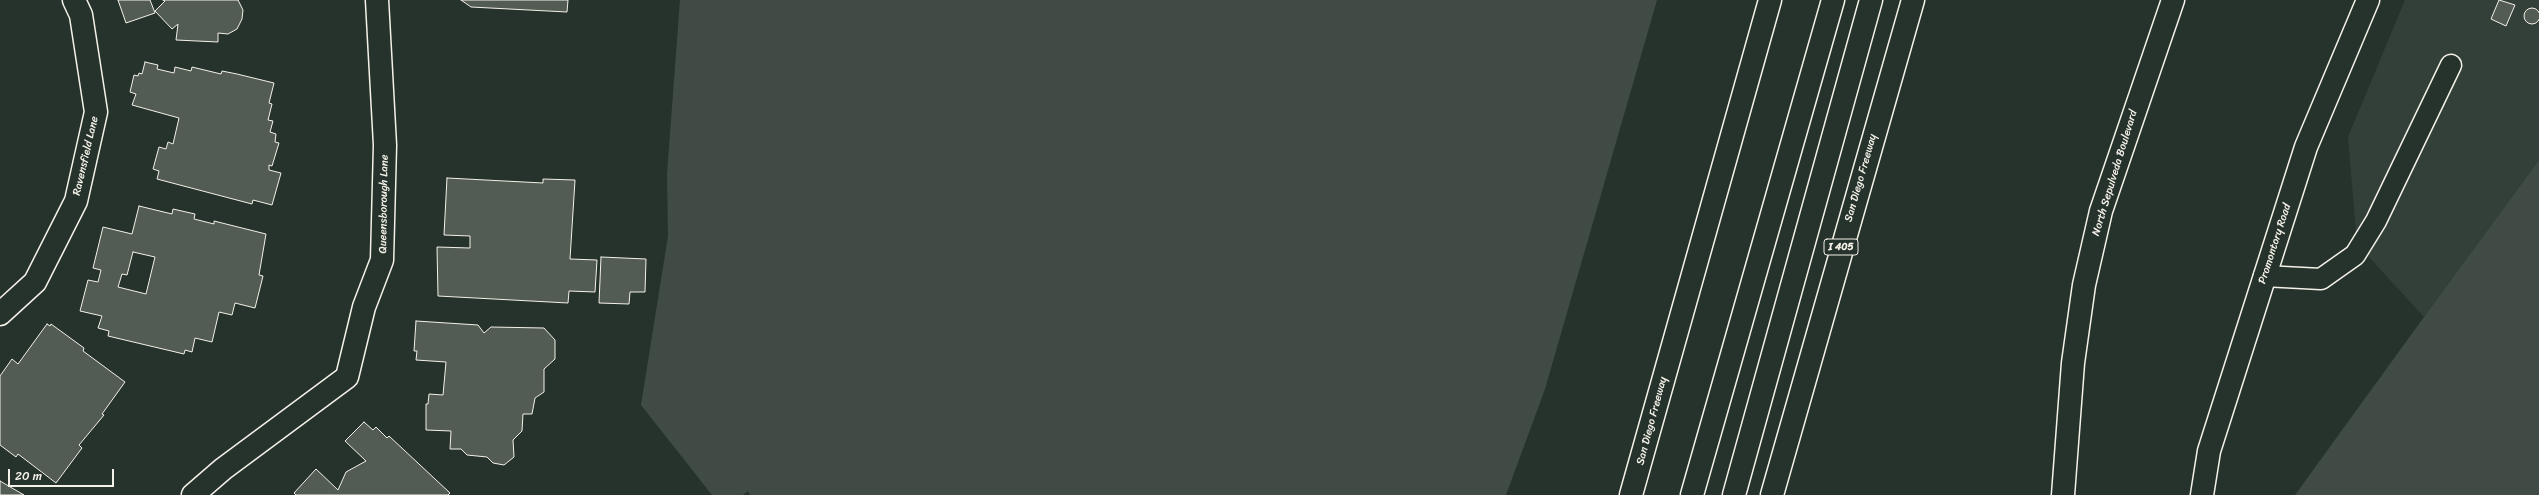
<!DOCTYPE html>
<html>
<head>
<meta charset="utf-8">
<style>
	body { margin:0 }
	#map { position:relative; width:2539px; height:495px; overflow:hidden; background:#26332d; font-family:Sriracha,sans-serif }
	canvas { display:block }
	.scale { position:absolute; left:8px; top:469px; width:106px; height:18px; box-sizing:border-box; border:2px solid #f4f1e8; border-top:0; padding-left:5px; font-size:12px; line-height:14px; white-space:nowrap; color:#f4f1e8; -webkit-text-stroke:3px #26332d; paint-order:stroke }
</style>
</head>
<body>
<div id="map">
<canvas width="2539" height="495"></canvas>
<div class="scale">20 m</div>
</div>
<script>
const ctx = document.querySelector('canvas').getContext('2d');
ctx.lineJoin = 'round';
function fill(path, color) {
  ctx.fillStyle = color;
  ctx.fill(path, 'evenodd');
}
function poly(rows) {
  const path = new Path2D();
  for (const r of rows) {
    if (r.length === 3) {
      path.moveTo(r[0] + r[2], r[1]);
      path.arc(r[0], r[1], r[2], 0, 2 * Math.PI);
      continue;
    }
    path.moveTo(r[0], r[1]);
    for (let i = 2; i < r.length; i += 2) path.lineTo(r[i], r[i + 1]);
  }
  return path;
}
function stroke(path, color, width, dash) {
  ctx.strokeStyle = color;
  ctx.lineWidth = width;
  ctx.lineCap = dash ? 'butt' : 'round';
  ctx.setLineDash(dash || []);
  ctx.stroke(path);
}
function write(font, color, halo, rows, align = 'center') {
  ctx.font = font + ' Sriracha,sans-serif';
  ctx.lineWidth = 3.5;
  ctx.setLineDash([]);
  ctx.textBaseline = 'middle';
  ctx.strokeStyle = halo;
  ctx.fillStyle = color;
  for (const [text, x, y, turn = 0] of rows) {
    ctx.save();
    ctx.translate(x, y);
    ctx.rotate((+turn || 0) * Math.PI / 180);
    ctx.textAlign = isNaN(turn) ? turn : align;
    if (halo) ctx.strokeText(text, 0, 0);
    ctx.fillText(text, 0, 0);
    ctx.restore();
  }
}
const built = poly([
	[2405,0,2539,0,2539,160,2424,317,2357,244,2348,137]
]);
const green = poly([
	[680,0,1657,0,1545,389,1506,495,750,495,748,491,743,495,712,495,641,405,668,236,667,174],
	[2539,160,2539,495,2295,495,2424,317]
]);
const building = poly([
	[118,0,150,0,155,13,126,23,118,0],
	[163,0,238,0,243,10,242,19,237,29,228,34,218,33,218,42,176,40,178,24,172,29,155,11,165,1,163,0],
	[461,0,568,0,567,12,471,7,461,0],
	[2499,0,2515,5,2506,26,2491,19,2499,0],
	[2532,16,8],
	[145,62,158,65,157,69,174,73,175,67,191,71,192,67,221,74,222,71,237,74,274,83,269,103,272,104,268,120,273,121,270,132,276,134,275,142,279,143,272,166,269,165,269,170,281,173,272,205,253,200,252,204,157,179,159,171,153,169,159,147,166,149,168,142,173,144,179,118,132,105,136,94,130,92,134,75,138,76,139,73,142,74,145,62],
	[447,178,543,183,543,179,575,180,570,259,597,260,595,292,569,291,568,303,438,296,437,247,470,248,470,236,444,235,447,178],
	[139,206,172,214,173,209,195,214,194,219,214,224,214,221,266,234,259,275,263,276,255,308,235,303,232,315,219,312,212,342,195,338,192,352,185,350,184,354,108,336,109,331,98,328,102,316,80,311,88,280,98,282,101,270,93,268,103,227,132,234,139,206],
	[133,252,155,257,146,294,118,287,122,274,127,275,133,252],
	[601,257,646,259,645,292,630,292,629,304,599,303,601,257],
	[416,321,478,325,484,333,491,327,544,328,555,340,555,359,544,369,544,392,535,398,532,414,523,414,522,431,513,440,514,457,504,465,493,463,487,457,467,455,461,449,450,449,451,431,426,430,426,404,428,404,429,394,443,395,446,362,416,360,417,351,414,351,416,321],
	[47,324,50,326,51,324,84,348,83,351,125,382,102,414,104,415,79,445,82,448,56,483,18,454,16,457,0,445,0,376,12,359,18,364,47,324],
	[364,422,373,430,376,427,387,438,389,436,450,493,448,495,296,495,294,493,316,469,338,490,346,472,366,461,345,441,364,422],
	[0,481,24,495,0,495,0,481]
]);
const lane = poly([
	[2264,276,2321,279,2355,255,2376,221,2451,65]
]);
const street = poly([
	[0,314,35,282,76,201,96,112,81,15,74,0],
	[193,495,223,469,347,377,364,307,382,260,385,145,377,0],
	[2202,495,2209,451,2306,147,2368,0]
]);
const secondary = poly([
	[2063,495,2073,363,2084,285,2101,211,2173,0]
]);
const highway = poly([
	[1631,495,1770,0],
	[1692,495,1833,0],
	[1734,495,1871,0],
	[1772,495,1913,0]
]);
const shields = [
	[1841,247,34]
];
const shieldNames = [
	["I 405",1841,247]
];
const streetNames = [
	["Ravensfield Lane",86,156,-77],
	["North Sepulveda Boulevard",2115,173,-73],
	["San Diego Freeway",1861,178,-74],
	["Queensborough Lane",384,204,-89],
	["Promontory Road",2275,244,-72],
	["San Diego Freeway",1652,421,-75]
];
fill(built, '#333f39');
fill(green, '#414b45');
fill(building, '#525c55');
stroke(building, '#f4f1e8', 1);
stroke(lane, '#f4f1e8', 23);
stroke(street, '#f4f1e8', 25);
stroke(secondary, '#f4f1e8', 25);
stroke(highway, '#f4f1e8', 25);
stroke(lane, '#26332d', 20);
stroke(street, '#26332d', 22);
stroke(secondary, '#26332d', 22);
stroke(highway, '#26332d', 22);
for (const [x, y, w] of shields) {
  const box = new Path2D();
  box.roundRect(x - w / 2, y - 8, w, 16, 3);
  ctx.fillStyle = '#26332d';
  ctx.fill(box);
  stroke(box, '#f4f1e8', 1);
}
write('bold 10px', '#f4f1e8', null, shieldNames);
write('11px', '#f4f1e8', '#26332d', streetNames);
</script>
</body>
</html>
